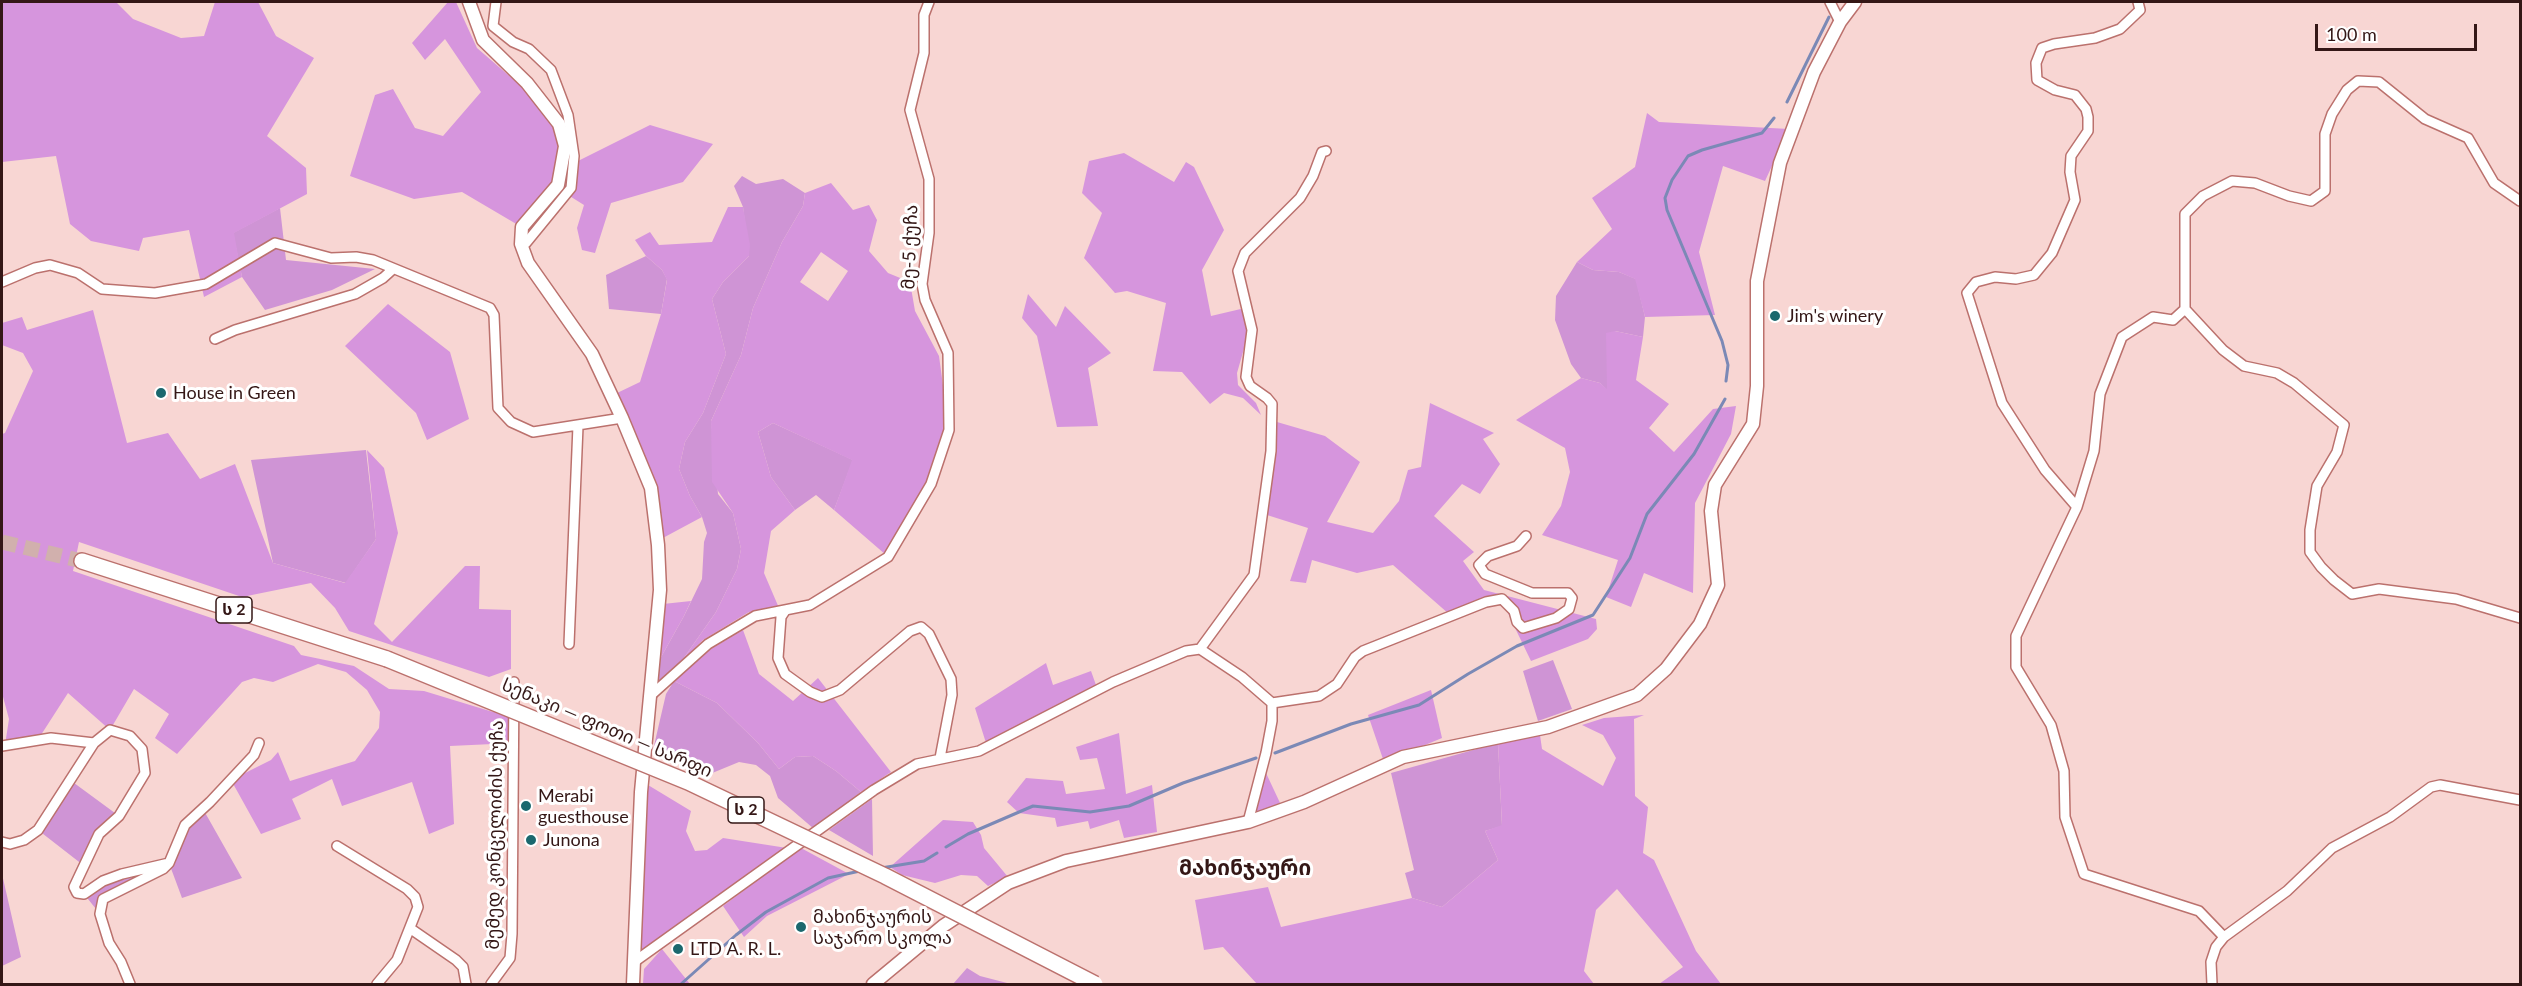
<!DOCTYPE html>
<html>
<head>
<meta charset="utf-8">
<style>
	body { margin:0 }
	#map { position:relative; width:2522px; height:986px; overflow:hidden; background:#f8d6d3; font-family:Lato,sans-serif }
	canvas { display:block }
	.frame { position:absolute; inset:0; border:3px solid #341716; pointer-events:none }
	.scale { position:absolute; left:2315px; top:24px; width:162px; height:27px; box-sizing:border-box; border:3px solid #341716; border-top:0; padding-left:8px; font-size:18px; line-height:21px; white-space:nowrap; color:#341716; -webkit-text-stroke:4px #fff; paint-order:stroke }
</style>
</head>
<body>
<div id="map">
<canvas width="2522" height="986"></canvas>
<div class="frame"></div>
<div class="scale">100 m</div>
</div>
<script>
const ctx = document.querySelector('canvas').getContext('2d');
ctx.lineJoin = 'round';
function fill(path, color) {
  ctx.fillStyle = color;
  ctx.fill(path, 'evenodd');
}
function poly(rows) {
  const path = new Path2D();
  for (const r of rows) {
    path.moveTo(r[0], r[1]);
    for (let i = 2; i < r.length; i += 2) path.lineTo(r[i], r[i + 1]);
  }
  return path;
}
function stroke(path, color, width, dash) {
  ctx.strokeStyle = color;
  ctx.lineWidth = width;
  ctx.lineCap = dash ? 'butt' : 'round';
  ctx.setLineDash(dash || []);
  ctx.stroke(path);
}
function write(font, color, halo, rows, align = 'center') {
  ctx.font = font + ' Lato,"Noto Sans Georgian",sans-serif';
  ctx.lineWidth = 6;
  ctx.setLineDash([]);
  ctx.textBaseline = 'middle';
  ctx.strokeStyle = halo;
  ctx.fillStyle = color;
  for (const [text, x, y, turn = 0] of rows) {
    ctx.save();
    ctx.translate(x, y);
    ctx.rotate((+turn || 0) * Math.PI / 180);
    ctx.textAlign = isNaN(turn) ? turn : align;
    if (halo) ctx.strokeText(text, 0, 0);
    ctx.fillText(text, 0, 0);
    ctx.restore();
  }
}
const green = poly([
	[742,176,756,184,783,179,805,193,803,206,782,242,753,308,741,355,711,421,718,494,733,513,741,549,737,569,716,612,681,662,655,686,660,659,684,616,702,579,704,542,707,533,702,517,690,496,679,469,685,442,703,413,726,354,712,299,723,282,749,256,743,207,734,186],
	[280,208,286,260,375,269,332,290,265,310,242,277,233,233],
	[646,256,662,270,667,279,661,314,609,309,606,275],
	[1577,262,1593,270,1619,272,1636,279,1645,317,1643,337,1615,331,1607,390,1600,383,1581,378,1571,364,1555,320,1556,296],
	[773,423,853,460,834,510,816,495,795,510,771,477,758,432],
	[366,450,376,539,346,583,273,563,251,460],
	[1553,660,1572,709,1538,721,1523,671],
	[674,681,717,703,758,743,779,769,795,757,813,756,836,771,861,792,814,829,778,798,770,776,756,765,739,762,705,776,653,750,666,694],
	[1498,743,1502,826,1485,831,1498,860,1442,907,1412,898,1405,873,1414,870,1391,773],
	[70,780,119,816,99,834,83,865,38,830],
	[872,799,873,856,829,830],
	[203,809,242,878,182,898,169,863,104,899,100,914,84,894,103,881,169,863,180,839],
	[2,874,21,957,2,966],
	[967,968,980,976,1011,984,953,984]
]);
const forest = poly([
	[2,2,116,2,133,19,181,38,204,36,215,2,258,2,276,36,314,58,267,136,306,168,307,194,234,233,242,277,204,297,189,230,143,238,139,251,91,241,70,224,56,156,2,162],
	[448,2,456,2,477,48,521,86,556,128,560,148,554,182,518,225,462,192,414,199,350,176,375,95,393,89,415,128,443,136,481,92,445,39,425,60,412,43],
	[1647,113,1659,122,1789,129,1765,181,1723,166,1699,252,1715,315,1645,317,1635,279,1619,272,1593,270,1577,262,1612,229,1592,198,1635,167],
	[650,125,713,144,683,182,611,203,595,253,582,250,577,228,584,205,560,190,568,166],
	[1124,153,1174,182,1186,162,1194,167,1224,230,1202,270,1211,316,1245,308,1249,331,1237,373,1238,385,1256,403,1261,415,1243,398,1224,393,1210,404,1182,372,1153,371,1166,303,1127,291,1115,293,1084,258,1102,213,1082,193,1089,161],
	[831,183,853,210,869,205,877,220,869,251,888,273,910,282,915,311,939,356,949,430,928,482,886,555,834,510,852,460,773,423,758,432,771,477,795,510,771,531,764,573,779,608,749,612,703,640,681,662,716,612,737,569,741,549,733,513,712,482,711,421,741,355,753,308,782,242,803,206,805,193],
	[821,252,848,271,828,301,800,282],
	[728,207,743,207,750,245,749,256,723,282,712,299,726,354,703,413,685,442,679,469,690,496,702,517,661,539,615,394,640,382,661,314,667,280,662,270,646,256,635,240,650,232,659,245,712,242],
	[1028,294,1056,327,1065,306,1111,353,1088,368,1098,426,1057,427,1037,336,1022,318],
	[388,304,450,352,469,419,427,440,416,413,345,346],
	[93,310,127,443,168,433,200,479,235,464,273,563,345,583,376,539,367,450,384,468,398,533,374,624,392,642,465,566,480,566,479,609,511,610,511,669,489,677,349,631,335,608,311,583,242,597,79,542,73,571,294,646,301,655,354,666,389,689,424,691,493,712,514,713,514,743,450,746,454,824,429,834,412,782,342,806,332,779,292,799,301,819,261,834,231,780,271,760,278,752,290,781,355,761,379,728,380,712,367,690,346,672,318,664,273,682,254,678,242,682,177,754,155,738,169,714,134,689,110,730,68,693,39,738,5,745,9,719,2,693,2,434,5,433,33,371,23,353,2,345,2,323,22,317,27,330],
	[1615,331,1643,337,1636,380,1669,404,1649,428,1674,452,1713,409,1736,406,1731,434,1695,503,1693,593,1644,573,1631,607,1606,597,1618,560,1542,535,1561,506,1570,472,1565,448,1516,420,1581,378,1600,383,1607,389,1606,333],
	[1430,403,1494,433,1483,439,1500,464,1480,494,1462,484,1434,516,1474,552,1463,561,1484,590,1596,619,1597,629,1588,639,1531,661,1503,603,1488,597,1449,614,1393,565,1357,573,1312,560,1306,583,1290,581,1308,528,1267,515,1277,422,1325,436,1360,462,1327,522,1373,533,1399,501,1408,470,1421,467],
	[691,601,684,616,660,659,663,604],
	[743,630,759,674,793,701,818,678,891,772,861,792,836,771,813,756,795,757,779,769,758,743,717,703,674,681,711,649],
	[1046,663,1053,685,1091,671,1096,685,986,743,975,708],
	[1431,690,1442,738,1384,762,1368,715],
	[1644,715,1634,719,1635,796,1648,807,1643,853,1654,860,1696,951,1721,984,1659,984,1683,967,1617,889,1596,910,1584,971,1594,984,1257,984,1223,947,1204,950,1195,900,1268,887,1281,927,1412,898,1442,907,1498,860,1485,831,1502,825,1498,743,1540,735,1542,749,1603,786,1616,758,1603,735,1582,725,1604,718],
	[1119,733,1126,794,1152,785,1157,832,1124,838,1119,820,1090,829,1088,821,1057,827,1055,818,1019,813,1007,802,1026,778,1063,781,1066,794,1105,789,1097,758,1080,760,1076,747],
	[1266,773,1281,805,1256,812],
	[648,785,691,811,686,831,695,851,707,850,723,838,787,848,639,952],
	[943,820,973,822,981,835,984,848,1008,877,988,886,977,876,961,875,935,883,902,875,890,867],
	[801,848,849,874,767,916,744,937,723,906],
	[662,949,690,984,643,984,644,969]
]);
const stream = poly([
	[1787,102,1829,17],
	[1726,381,1728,365,1722,341,1667,210,1665,198,1672,180,1688,156,1702,150,1762,133,1774,118],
	[1275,753,1351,724,1419,705,1468,674,1517,646,1593,615,1630,558,1647,514,1694,454,1725,399],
	[946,847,968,834,1033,806,1090,812,1129,806,1183,783,1256,758],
	[881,868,924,861,937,853],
	[681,984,736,935,766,912,828,878,860,871]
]);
const trunkTunnel = poly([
	[2,542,82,561]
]);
const minor = poly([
	[496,2,493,26,513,42,529,49,551,70,568,115,574,156,571,188,526,243,521,244],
	[1830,2,1840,22],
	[2,282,35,268,50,265,78,273,102,289,155,293,206,284,275,243,331,258,356,257,373,260,490,308,494,315,498,408,511,422,533,432,622,418],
	[2185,309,2223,350,2244,366,2277,373,2294,383,2344,425,2337,452,2317,486,2310,530,2310,552,2321,567,2334,580,2352,594,2379,589,2456,599,2520,618],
	[215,339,235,330,355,294,383,278,393,269],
	[2077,507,2045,470,2002,403,1967,293,1976,282,1995,277,2016,279,2034,275,2052,253,2075,200,2070,172,2071,156,2088,131,2088,117,2086,109,2075,95,2055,90,2037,80,2036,63,2042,48,2054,44,2095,38,2120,29,2140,10,2138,2],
	[785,611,781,617,778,658,785,674,810,692,822,697,840,690,910,631,921,627,929,634,951,679,952,695,940,758],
	[569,644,578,426],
	[1200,649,1254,575,1271,451,1272,404,1267,398,1250,386,1246,377,1252,330,1238,271,1245,253,1300,198,1313,176,1322,152,1326,151],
	[649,697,708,644,755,616,810,605,888,557,931,484,949,430,948,353,925,300,922,284,929,233,929,179,910,110,924,53,924,15,929,2],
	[2,746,51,738,94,743],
	[1248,822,1266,753,1272,721,1272,703],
	[2,842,10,844,24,840,38,830,94,743,110,730,130,736,142,749,145,773,119,816,99,834,74,887,77,893,84,894,103,881,122,874,169,863],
	[337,846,407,889,415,897,418,907,397,960,377,984],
	[411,929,456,960,463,967,466,984],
	[2224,937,2199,911,2084,874,2065,817,2064,771,2051,725,2016,667,2016,636,2077,507,2094,451,2100,394,2122,337,2153,317,2173,320,2185,309,2185,214,2203,196,2232,181,2255,183,2289,196,2311,201,2325,191,2325,134,2332,114,2347,90,2358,81,2379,82,2425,119,2468,138,2494,183,2520,201],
	[634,962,874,790,917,764,979,751,1113,682,1186,651,1200,649,1242,677,1272,703,1319,696,1337,684,1355,657,1363,651,1486,602,1502,599,1514,611,1517,622,1523,628,1556,618,1569,609,1572,598,1568,593,1532,593,1485,574,1479,565,1488,556,1517,546,1526,536],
	[130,984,121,962,109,943,100,914,103,899,163,869,169,863,185,825,210,802,254,755,259,743],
	[491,984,510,958,512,934,514,682],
	[2212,984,2211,962,2216,947,2224,937,2287,891,2332,848,2390,817,2431,787,2440,785,2520,800]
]);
const tertiary = poly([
	[469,2,483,40,527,83,559,124,565,146,558,185,522,227,521,244,528,263,592,354,622,418,651,488,658,545,660,590,641,792,633,984],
	[873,984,943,926,1008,883,1066,861,1248,822,1304,802,1403,757,1548,727,1637,695,1666,669,1700,624,1718,585,1711,511,1715,485,1753,424,1757,386,1757,281,1780,163,1814,72,1840,22,1855,2]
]);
const trunk = poly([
	[82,561,387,659]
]);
const trunkBridge = poly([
	[387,659,688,782,885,876,1095,984]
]);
const markers = [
	[1775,316,6,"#1b686e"],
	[161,393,6,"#1b686e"],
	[526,806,6,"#1b686e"],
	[531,840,6,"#1b686e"],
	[801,927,6,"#1b686e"],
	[678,949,6,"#1b686e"]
];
const shields = [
	[234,610,36],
	[746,810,36]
];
const shieldNames = [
	["ს 2",234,610],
	["ს 2",746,810]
];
const streetNames = [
	["მე-5 ქუჩა",910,247,-88],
	["სენაკი — ფოთი — სარფი",607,728,23],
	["მემედ კონცელიძის ქუჩა",495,835,-89]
];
const poiNames = [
	["Jim's winery",1787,316],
	["House in Green",173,393],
	["Merabi",538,796],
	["guesthouse",538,817],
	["Junona",543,840],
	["მახინჯაურის",813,917],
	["საჯარო სკოლა",813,938],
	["LTD A. R. L.",690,949]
];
const quarterNames = [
	["მახინჯაური",1245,868]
];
fill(green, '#cf94d5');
fill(forest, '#d695dd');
stroke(stream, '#7b89b6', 3);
stroke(trunkTunnel, '#d1b0ad', 15, [15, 8]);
stroke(minor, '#bb716d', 12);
stroke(tertiary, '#bb716d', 15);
stroke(trunk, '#bb716d', 18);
stroke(minor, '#fff', 9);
stroke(tertiary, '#fff', 12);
stroke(trunk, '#fff', 15);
stroke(trunkBridge, '#bb716d', 18, []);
stroke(trunkBridge, '#fff', 15);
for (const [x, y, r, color] of markers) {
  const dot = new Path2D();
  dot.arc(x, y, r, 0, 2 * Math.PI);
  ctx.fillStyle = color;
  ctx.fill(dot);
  stroke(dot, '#fff', 2);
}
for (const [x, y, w] of shields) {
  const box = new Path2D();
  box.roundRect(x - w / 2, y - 13, w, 26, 4.5);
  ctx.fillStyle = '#fff';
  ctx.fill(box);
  stroke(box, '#341716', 1.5);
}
write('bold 16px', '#341716', null, shieldNames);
write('18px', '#341716', '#fff', streetNames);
write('18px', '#341716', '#fff', poiNames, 'left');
write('bold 21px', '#341716', '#fff', quarterNames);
</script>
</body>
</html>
